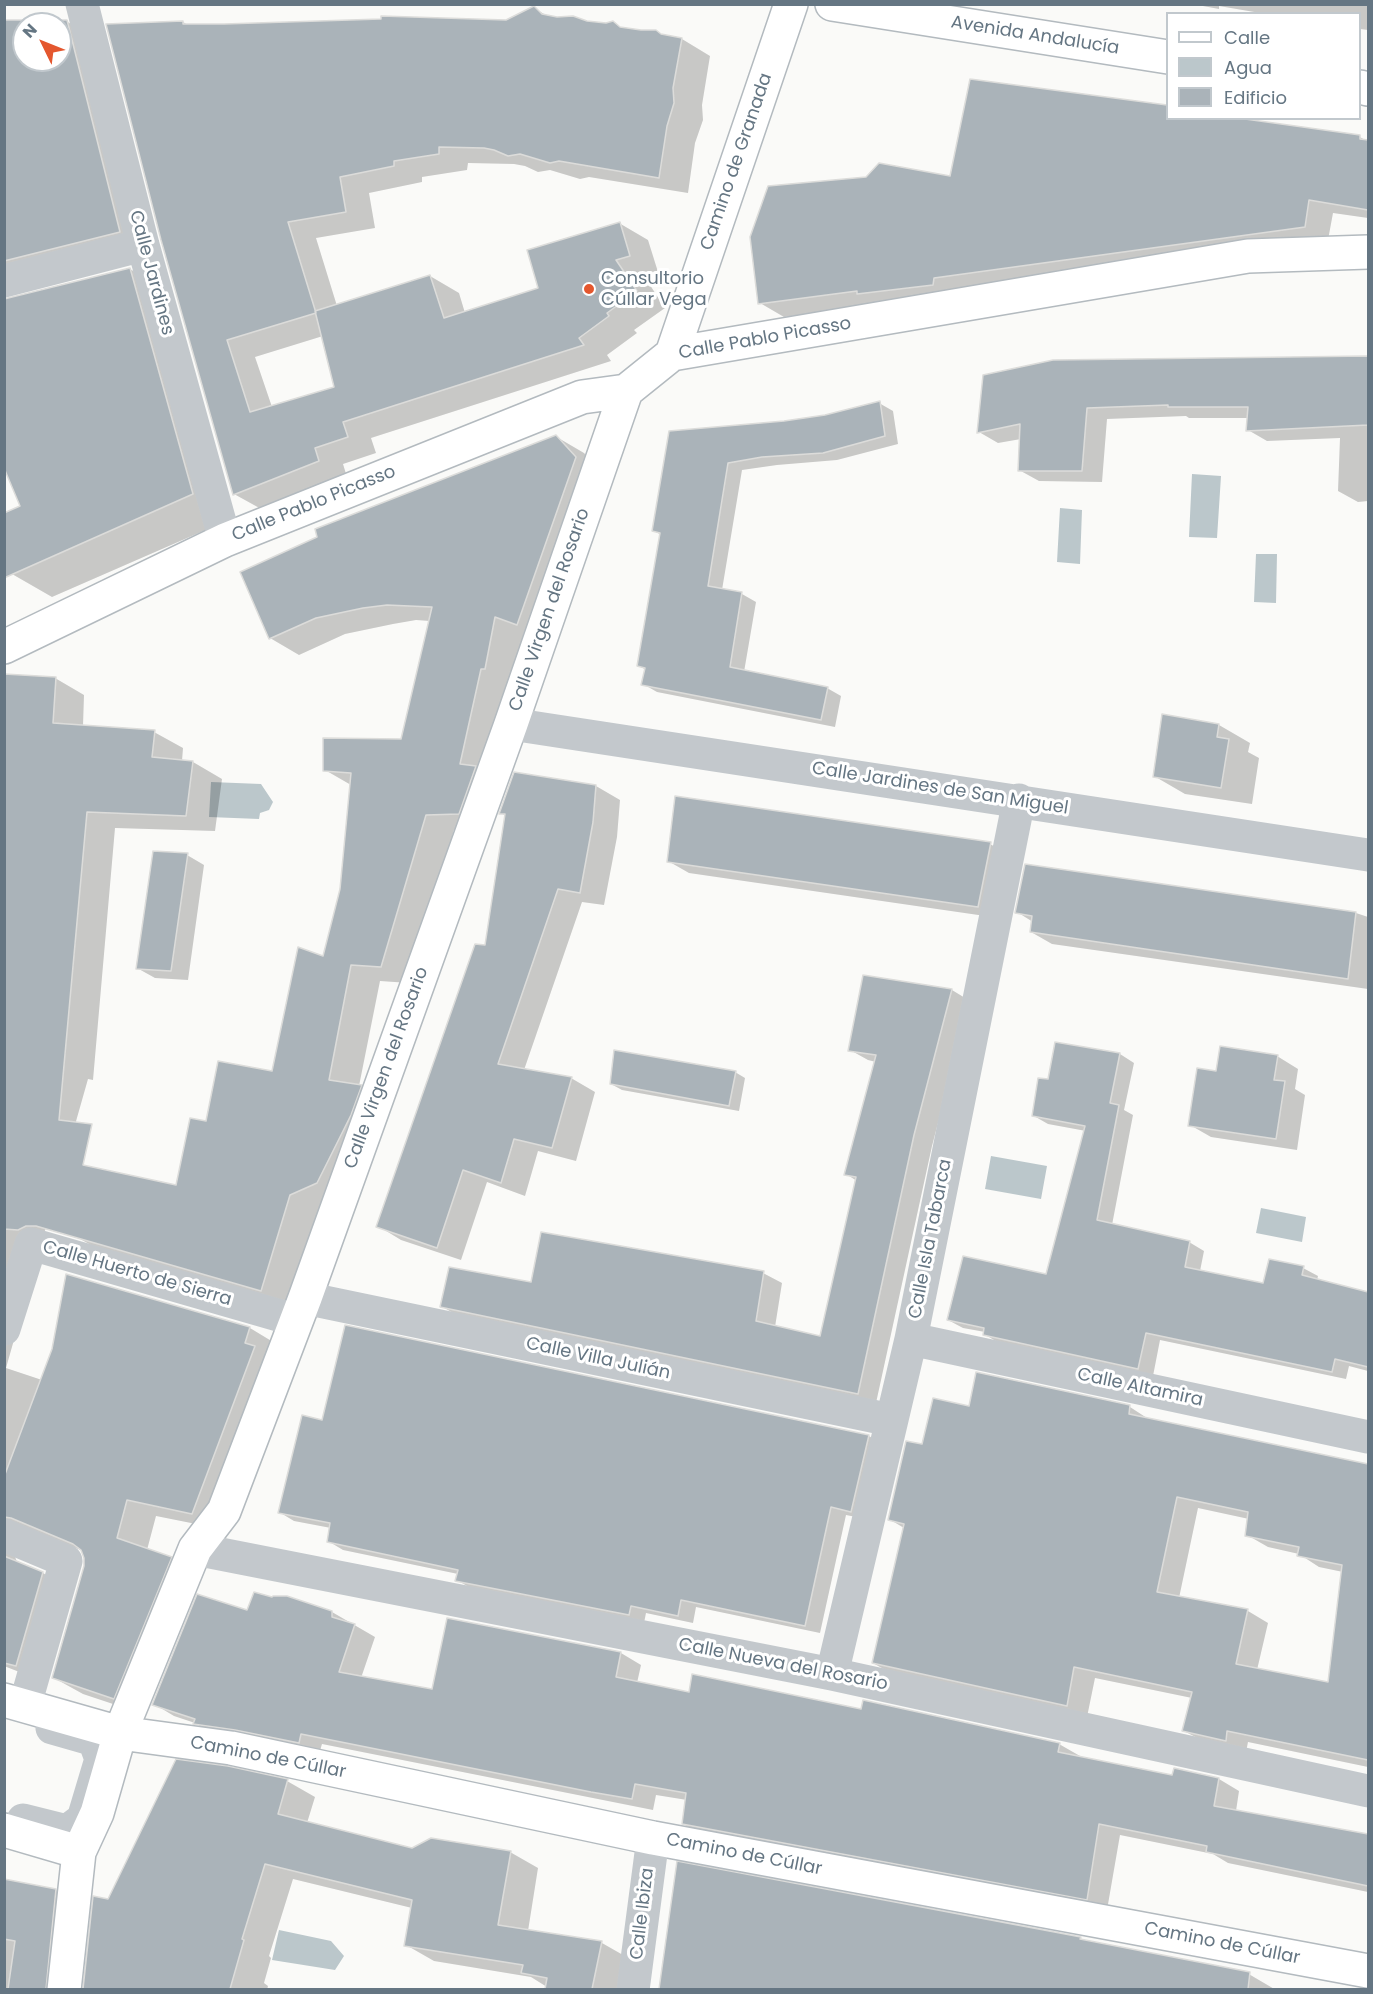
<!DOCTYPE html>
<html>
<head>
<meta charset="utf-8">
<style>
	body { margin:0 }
	#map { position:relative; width:1373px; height:1994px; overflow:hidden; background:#fafaf8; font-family:Poppins,sans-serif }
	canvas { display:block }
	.frame { position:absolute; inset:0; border:6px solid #657683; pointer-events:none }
	.legend { position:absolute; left:1166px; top:12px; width:195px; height:108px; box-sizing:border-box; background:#fff; border:2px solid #c1c8cd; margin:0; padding:8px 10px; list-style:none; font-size:18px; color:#657683 }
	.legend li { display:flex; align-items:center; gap:12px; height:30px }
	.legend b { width:30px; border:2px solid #c1c8cd }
	.north { position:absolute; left:12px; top:12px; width:60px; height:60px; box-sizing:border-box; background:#fff; border:2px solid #c1c8cd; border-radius:50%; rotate:313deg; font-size:16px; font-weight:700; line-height:24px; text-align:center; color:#657683 }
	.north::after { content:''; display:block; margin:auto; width:21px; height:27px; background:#e4572e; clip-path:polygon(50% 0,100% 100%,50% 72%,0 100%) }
</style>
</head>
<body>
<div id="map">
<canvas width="1373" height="1994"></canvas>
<div class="frame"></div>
<ul class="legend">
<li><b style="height:8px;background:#fff"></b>Calle</li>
<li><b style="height:16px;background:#bbc7cb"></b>Agua</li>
<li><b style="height:16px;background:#aab3b9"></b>Edificio</li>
</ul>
<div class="north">N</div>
</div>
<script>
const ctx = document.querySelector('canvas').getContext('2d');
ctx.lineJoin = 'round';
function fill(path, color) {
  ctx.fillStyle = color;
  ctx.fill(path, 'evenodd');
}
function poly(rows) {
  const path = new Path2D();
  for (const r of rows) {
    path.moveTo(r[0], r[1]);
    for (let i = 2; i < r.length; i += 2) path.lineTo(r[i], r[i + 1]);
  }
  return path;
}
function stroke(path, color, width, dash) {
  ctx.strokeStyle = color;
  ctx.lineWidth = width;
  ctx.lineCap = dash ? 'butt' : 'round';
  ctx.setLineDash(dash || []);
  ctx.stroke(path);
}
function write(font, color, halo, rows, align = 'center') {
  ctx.font = font + ' Poppins,sans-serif';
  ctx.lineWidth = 6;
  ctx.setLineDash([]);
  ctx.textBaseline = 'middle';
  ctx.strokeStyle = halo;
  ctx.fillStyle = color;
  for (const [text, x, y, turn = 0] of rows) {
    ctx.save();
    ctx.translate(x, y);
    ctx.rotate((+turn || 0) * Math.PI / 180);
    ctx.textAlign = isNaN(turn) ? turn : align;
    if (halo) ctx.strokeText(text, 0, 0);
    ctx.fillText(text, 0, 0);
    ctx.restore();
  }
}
const water = poly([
	[1192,474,1221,476,1217,538,1189,537],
	[1060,508,1082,510,1080,564,1057,562],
	[1256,554,1277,554,1276,603,1254,602],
	[211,782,261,784,273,802,269,810,260,813,259,819,209,817],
	[991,1156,1047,1166,1041,1199,985,1189],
	[1261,1208,1306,1217,1302,1242,1256,1233],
	[279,1930,331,1941,344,1956,335,1970,272,1960]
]);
const shadow = poly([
	[1192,4,1368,4,1368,30,1360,29,1360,14,1266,14,1219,6,1219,9],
	[534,8,549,17,587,23,607,24,613,22,625,30,682,39,710,56,702,105,703,120,695,143,688,193,589,177,580,179,550,170,538,172,525,166,514,164,468,163,467,170,422,177,422,182,369,193,375,228,316,238,337,306,430,276,459,293,465,313,540,289,619,223,648,240,658,272,644,276,665,308,634,330,637,333,607,355,611,361,371,438,376,453,343,464,347,477,263,510,234,494,183,22,188,25,507,22],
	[323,336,336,388,272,407,255,357],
	[4,21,66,21,105,44,158,253,4,284],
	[24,24,60,24,60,60,24,60],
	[972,80,1168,106,1168,118,1360,137,1368,142,1368,218,1333,213,1328,240,878,305,784,317,760,303,951,177],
	[130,269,170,293,233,518,52,597,12,574,22,507],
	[1368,357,1368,501,1358,502,1338,491,1340,438,1267,441,1248,430,1249,418,1189,418,1186,416,1107,419,1102,482,1039,481,1019,470,1021,439,998,443,979,432,1054,361],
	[879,403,893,411,898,444,837,460,777,465,742,470,722,590,742,594,756,602,744,672,827,688,841,696,835,727,657,692,643,684,646,670,638,665,661,535,653,530,670,433,784,423,825,416],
	[555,436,584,453,604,474,546,640,524,633,487,830,454,830,409,983,380,981,359,1086,389,1103,345,1199,318,1211,290,1306,103,1252,75,1236,177,1187,207,1122,274,1073,324,958,342,889,351,785,325,770,403,741,430,621,416,620,393,624,345,634,299,655,270,638],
	[4,675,55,678,84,695,83,726,154,732,183,748,182,761,193,762,222,779,215,831,115,828,93,1080,88,1079,6,1368,48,1382,67,1276,250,1328,278,1345,221,1529,156,1516,147,1550,171,1558,200,1575,143,1714,83,1694,54,1678,86,1566,83,1551,42,1534,14,1554,17,1562,43,1573,72,1590,45,1682,4,1666],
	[1219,725,1250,743,1248,752,1259,758,1252,804,1185,794,1154,776],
	[515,774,596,786,620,800,617,837,604,905,582,902,524,1070,571,1078,595,1092,576,1161,538,1151,525,1196,487,1182,461,1260,401,1240,378,1226,486,947,506,816,501,813],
	[990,844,1011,856,999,918,689,873,668,861],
	[187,855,204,865,188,980,155,978,137,968],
	[1017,912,1356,913,1368,917,1368,989,1052,944,1031,932,1033,922],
	[864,976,952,990,970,1001,932,1146,876,1403,460,1317,441,1306,532,1284,763,1273,782,1283,775,1327,821,1338,857,1181,846,1174,876,1062,868,1060,850,1050],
	[1056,1044,1120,1054,1134,1063,1124,1110,1133,1115,1112,1225,1189,1242,1204,1251,1200,1271,1264,1285,1303,1268,1318,1276,1317,1280,1368,1293,1368,1371,1349,1366,1346,1379,1160,1340,1153,1376,999,1343,984,1334,985,1332,963,1328,948,1320,1048,1276,1086,1131,1048,1124,1034,1116,1050,1080],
	[1277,1056,1298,1069,1295,1089,1305,1095,1297,1150,1211,1137,1190,1125,1218,1073],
	[735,1072,745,1078,739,1111,622,1090,611,1084],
	[977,1374,1130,1407,1150,1420,1368,1465,1368,1767,1248,1742,1246,1752,1205,1742,1184,1731,1192,1698,1095,1678,1087,1717,894,1675,873,1663,904,1528,889,1519,923,1446,970,1407],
	[1198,1508,1249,1519,1247,1535,1268,1547,1299,1554,1319,1567,1343,1572,1330,1684,1257,1670,1268,1623,1248,1611,1179,1598],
	[323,1421,869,1436,883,1445,866,1519,846,1515,820,1633,696,1607,693,1623,646,1613,644,1623,472,1589,457,1580,458,1574,343,1550,328,1541,331,1528,294,1521,279,1512],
	[248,1612,332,1612,375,1637,361,1678,433,1691,621,1653,641,1665,637,1683,690,1694,862,1711,1059,1744,1080,1756,1079,1758,1173,1777,1219,1779,1239,1791,1236,1811,1368,1836,1368,1892,1228,1863,1213,1854,1120,1835,1107,1910,704,1835,683,1824,687,1800,656,1795,653,1810,322,1744,319,1754,215,1735,195,1723,174,1716,154,1704],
	[287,1781,315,1797,307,1823,412,1849,510,1852,538,1868,528,1931,602,1943,630,1959,623,1990,547,1990,547,1987,531,1977,434,1961,406,1945,412,1908,293,1879,269,1956,271,1958,264,1983,268,1986,267,1990,84,1990,94,1898,109,1901],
	[678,1863,1080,1938,1088,1942,1247,1973,1276,1990,660,1990],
	[4,1880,56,1890,83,1906,74,1990,4,1990]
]);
const building = poly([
	[534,6,542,14,557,17,573,16,587,21,606,23,613,21,620,27,641,30,656,30,661,34,682,38,673,88,674,103,667,126,659,178,559,161,550,163,520,154,508,156,494,150,484,148,439,147,439,154,394,161,394,166,340,177,346,212,288,222,316,313,227,340,250,412,334,387,315,311,430,275,444,318,538,288,527,250,620,222,630,256,616,260,637,291,607,313,609,316,579,338,584,345,343,422,348,437,315,448,319,461,233,495,161,240,106,24,183,21,183,24,224,24,381,19,381,16,506,20,534,6],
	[4,20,67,20,120,232,4,261,4,20],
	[24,24,60,24,60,60,24,60,24,24],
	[970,79,1167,105,1167,118,1238,118,1360,135,1360,139,1368,140,1368,210,1309,200,1305,227,934,278,933,285,857,294,857,291,758,304,750,237,768,186,866,177,879,163,950,176,970,79],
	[130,268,193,494,4,578,4,513,20,506,4,468,4,299,130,268],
	[1368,356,1368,425,1246,431,1248,407,1168,407,1168,405,1087,408,1082,471,1018,471,1020,424,977,433,983,375,1053,360,1368,356],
	[880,401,885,436,823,453,762,457,728,463,708,586,742,592,730,667,828,687,821,720,641,685,645,668,637,666,660,533,652,531,669,431,784,421,825,415,880,401],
	[556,435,576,457,517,625,495,617,485,669,481,669,460,764,476,766,459,814,426,815,381,967,351,965,329,1080,362,1085,351,1115,317,1183,290,1195,261,1291,36,1226,26,1226,18,1230,4,1229,4,674,56,677,53,723,155,730,152,757,193,761,186,816,87,812,59,1120,92,1124,83,1165,176,1185,190,1118,206,1121,218,1061,272,1071,298,947,323,956,340,889,351,773,323,771,323,738,401,739,432,607,387,605,363,608,316,618,269,639,240,572,317,537,315,529,556,435],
	[1162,714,1219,724,1217,737,1229,739,1221,788,1153,777,1162,714],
	[514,772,596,785,593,822,580,893,558,889,498,1064,572,1077,552,1148,514,1139,501,1183,463,1170,437,1248,376,1227,475,944,485,945,505,814,499,814,514,772],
	[675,796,991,842,978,907,667,862,675,796],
	[153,851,188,853,171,971,136,969,153,851],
	[1025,864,1356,912,1348,979,1030,932,1032,916,1015,913,1025,864],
	[863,975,952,989,914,1135,858,1394,440,1307,449,1267,531,1282,541,1232,764,1271,756,1321,820,1336,856,1177,844,1175,876,1055,848,1051,863,975],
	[1055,1042,1120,1053,1110,1103,1119,1105,1097,1220,1190,1241,1185,1267,1263,1283,1269,1259,1304,1266,1302,1275,1368,1292,1368,1367,1335,1359,1332,1372,1146,1333,1138,1369,983,1335,984,1328,947,1320,963,1256,1046,1274,1085,1126,1032,1116,1038,1078,1048,1079,1055,1042],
	[1220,1046,1278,1055,1274,1080,1285,1081,1276,1139,1188,1126,1197,1068,1216,1071,1220,1046],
	[614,1050,736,1071,729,1106,610,1084,614,1050],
	[66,1274,250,1327,245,1343,255,1346,192,1514,127,1500,117,1538,172,1557,114,1699,52,1678,84,1566,84,1558,81,1550,73,1544,11,1518,4,1517,4,1477,52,1349,66,1274],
	[345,1325,869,1435,851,1512,831,1507,805,1626,681,1600,678,1616,631,1606,629,1615,455,1581,458,1570,327,1542,330,1523,278,1513,302,1415,322,1420,345,1325],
	[976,1372,1130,1405,1129,1414,1368,1464,1368,1760,1227,1731,1226,1741,1182,1731,1192,1692,1074,1667,1067,1706,872,1663,904,1524,888,1520,906,1441,922,1444,933,1398,969,1406,976,1372],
	[1177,1497,1248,1512,1245,1536,1299,1547,1297,1556,1342,1565,1328,1682,1236,1664,1248,1609,1157,1592,1177,1497],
	[4,1556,43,1572,16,1666,4,1663,4,1556],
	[254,1592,272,1597,273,1596,287,1596,332,1611,332,1617,355,1624,339,1672,432,1689,447,1618,621,1652,616,1677,689,1692,692,1674,861,1709,863,1700,1060,1743,1058,1752,1172,1775,1174,1768,1219,1778,1214,1806,1368,1834,1368,1886,1206,1852,1207,1846,1099,1824,1087,1900,682,1824,686,1793,635,1784,632,1799,591,1792,301,1734,299,1743,235,1730,193,1724,195,1719,152,1705,197,1594,247,1610,254,1592],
	[176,1759,228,1766,288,1779,278,1814,412,1848,431,1838,511,1851,498,1925,602,1941,592,1989,545,1989,547,1978,521,1973,523,1965,404,1946,412,1900,265,1864,242,1939,244,1940,230,1989,83,1989,93,1896,108,1899,176,1759],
	[677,1861,1081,1937,1080,1939,1250,1972,1248,1989,659,1989,677,1861],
	[4,1879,56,1889,46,1989,8,1989,15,1941,4,1939,4,1879]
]);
const street = poly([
	[82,4,143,245,225,540],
	[4,281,143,245],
	[511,724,1368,855],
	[305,1298,891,1420],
	[4,1329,31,1244,295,1320],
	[911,1339,1368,1437],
	[4,1535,66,1561,25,1705],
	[195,1549,832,1674,1368,1791],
	[832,1674,911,1339,1019,800],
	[23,1820,67,1831,83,1819,101,1759,94,1740,52,1728],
	[633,1990,653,1838]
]);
const secondary = poly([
	[832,4,1168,57],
	[1360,87,1368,89],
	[672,354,791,4],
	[4,647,225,540,582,397,626,391,672,354,1248,256,1368,252],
	[4,1700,120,1733,231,1748,653,1838,1368,1971],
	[4,1830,79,1852],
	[64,1990,79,1852,97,1813,120,1733,195,1549,224,1511,305,1298,511,724,626,391]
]);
const markers = [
	[589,289,6,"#e4572e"]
];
const streetNames = [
	["Avenida Andalucía",1035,36,9],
	["Camino de Granada",737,162,-71],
	["Calle Jardines",151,273,75],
	["Calle Pablo Picasso",765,339,-10],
	["Calle Pablo Picasso",314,504,-22],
	["Calle Virgen del Rosario",550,610,-71],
	["Calle Jardines de San Miguel",940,789,9],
	["Calle Virgen del Rosario",387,1068,-70],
	["Calle Isla Tabarca",931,1239,-79],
	["Calle Huerto de Sierra",137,1274,16],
	["Calle Villa Julián",598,1359,12],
	["Calle Altamira",1140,1388,12],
	["Calle Nueva del Rosario",783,1665,11],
	["Camino de Cúllar",268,1758,11],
	["Camino de Cúllar",744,1855,11],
	["Calle Ibiza",643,1914,-83],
	["Camino de Cúllar",1222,1944,11]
];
const poiNames = [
	["Consultorio",601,279],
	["Cúllar Vega",601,300]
];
fill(water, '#bbc7cb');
fill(shadow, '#0003');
fill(building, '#aab3b9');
stroke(building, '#dcdcda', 1.5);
stroke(secondary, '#b3babf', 36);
stroke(street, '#c3c8cc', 33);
stroke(secondary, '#fff', 33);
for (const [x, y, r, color] of markers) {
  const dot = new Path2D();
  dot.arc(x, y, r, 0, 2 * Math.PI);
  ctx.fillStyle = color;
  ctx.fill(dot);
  stroke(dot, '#fff', 2);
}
write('18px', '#657683', '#fff', streetNames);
write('18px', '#657683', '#fff', poiNames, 'left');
</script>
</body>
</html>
